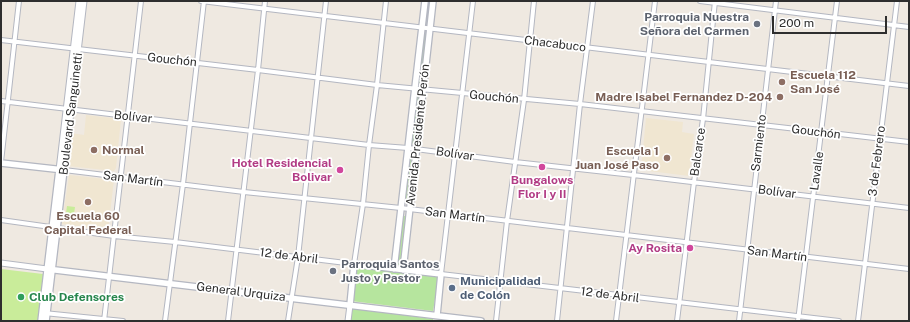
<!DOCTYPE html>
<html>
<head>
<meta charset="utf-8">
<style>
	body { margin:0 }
	#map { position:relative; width:910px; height:322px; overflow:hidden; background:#efe9e1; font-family:"Public Sans",sans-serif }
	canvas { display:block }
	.frame { position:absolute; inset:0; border:2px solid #2e2e2e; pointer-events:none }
	.scale { position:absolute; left:772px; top:16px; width:115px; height:18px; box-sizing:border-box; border:2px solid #2e2e2e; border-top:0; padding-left:5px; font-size:12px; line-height:14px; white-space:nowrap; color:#2e2e2e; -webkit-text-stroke:3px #fff; paint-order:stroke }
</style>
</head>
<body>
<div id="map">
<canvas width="910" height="322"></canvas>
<div class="frame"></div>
<div class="scale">200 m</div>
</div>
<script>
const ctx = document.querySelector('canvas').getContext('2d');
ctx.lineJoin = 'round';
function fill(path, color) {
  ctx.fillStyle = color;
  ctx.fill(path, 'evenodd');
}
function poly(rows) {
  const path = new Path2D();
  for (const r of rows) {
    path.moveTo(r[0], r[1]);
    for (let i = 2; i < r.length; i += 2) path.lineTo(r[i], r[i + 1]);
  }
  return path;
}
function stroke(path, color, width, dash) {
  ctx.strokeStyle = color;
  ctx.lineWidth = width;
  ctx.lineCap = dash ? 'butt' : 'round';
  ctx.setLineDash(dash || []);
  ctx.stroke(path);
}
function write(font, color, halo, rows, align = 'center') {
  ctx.font = font + ' "Public Sans",sans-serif';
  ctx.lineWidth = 3.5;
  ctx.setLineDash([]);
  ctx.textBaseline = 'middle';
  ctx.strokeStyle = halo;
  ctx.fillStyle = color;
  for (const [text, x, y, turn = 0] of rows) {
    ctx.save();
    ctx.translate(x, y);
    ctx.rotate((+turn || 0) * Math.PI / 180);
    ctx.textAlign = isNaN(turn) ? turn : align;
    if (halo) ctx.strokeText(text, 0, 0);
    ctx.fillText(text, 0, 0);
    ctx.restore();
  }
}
const education = poly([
	[86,115,121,119,116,168,114,171,68,166,71,133,84,135],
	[646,118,683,122,682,132,694,134,689,176,641,170],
	[69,175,114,180,108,230,62,224]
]);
const green = poly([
	[424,34,426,34,421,83,418,83],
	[417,94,419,95,414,144,411,143],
	[410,153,412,154,406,203,404,202],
	[403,216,406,216,400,265,398,265],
	[356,267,439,276,433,311,351,301],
	[352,308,433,319,433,321,350,321]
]);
const pitch = poly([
	[67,206,75,207,73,221,65,220],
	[1,269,43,274,38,321,1,321]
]);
const minor = poly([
	[201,1,909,86],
	[473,1,441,274,839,321],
	[700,1,909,27],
	[1,40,258,70,377,85,580,104,909,142],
	[1,101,369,145,408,148,515,162,633,175,909,208],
	[1,162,19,1],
	[64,170,244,192,401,208,909,269],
	[1,220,114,236,175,242,354,264,363,204,369,145,377,85,386,1],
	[44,313,123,321],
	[104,321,141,1],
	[165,321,183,184,204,1],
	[228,321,258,70,265,1],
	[288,321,298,257,326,1],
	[496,321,507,221,524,100,534,1],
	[557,321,580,104,593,1],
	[616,321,655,1],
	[677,321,694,182,703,119,715,1],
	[739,321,776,1],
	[798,321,837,1],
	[858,321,897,1]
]);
const tertiary = poly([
	[59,170,79,1],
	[64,170,84,1],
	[1,263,47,269],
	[348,321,350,305]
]);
const secondary = poly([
	[1,163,64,170,46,321],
	[47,269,481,321],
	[394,269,425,1],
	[403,270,433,1],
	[350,305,354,264,441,274,437,315],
	[41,321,59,170]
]);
const markers = [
	[757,24,4,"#6b7280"],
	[782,82,4,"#8d6e63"],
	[780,97,4,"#8d6e63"],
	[94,150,4,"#8d6e63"],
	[667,158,4,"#8d6e63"],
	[542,167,4,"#d1479c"],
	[340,170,4,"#d1479c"],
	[88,202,4,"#8d6e63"],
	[690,248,4,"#d1479c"],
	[333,271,4,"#6b7280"],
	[452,288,4,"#5c6f8a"],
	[21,297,4,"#2e9e5b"]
];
const worshipNames = [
	["Parroquia Nuestra",749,17],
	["Señora del Carmen",749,31],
	["Parroquia Santos",341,264,"left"],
	["Justo y Pastor",341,278,"left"]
];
const streetNames = [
	["Chacabuco",555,44,7],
	["Gouchón",172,60,6],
	["Gouchón",494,97,5],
	["Boulevard Sanguinetti",71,114,-83],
	["Bolívar",133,117,6],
	["Gouchón",816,132,7],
	["Avenida Presidente Perón",418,135,-84],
	["Sarmiento",759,143,-83],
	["Balcarce",698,152,-82],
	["Bolívar",455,154,8],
	["3 de Febrero",877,161,-83],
	["Lavalle",817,171,-82],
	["San Martín",133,179,7],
	["Bolívar",777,192,7],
	["San Martín",455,215,7],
	["San Martín",777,254,7],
	["12 de Abril",289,256,7],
	["General Urquiza",241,292,7],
	["12 de Abril",610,295,7]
];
const educationNames = [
	["Escuela 112",790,75],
	["San José",790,89],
	["Madre Isabel Fernandez D-204",772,97,"right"],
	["Normal",102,150],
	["Escuela 1",659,151,"right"],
	["Juan José Paso",659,165,"right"],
	["Escuela 60",88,216,"center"],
	["Capital Federal",88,230,"center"]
];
const hotelNames = [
	["Hotel Residencial",332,163],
	["Bolivar",332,177],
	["Bungalows",542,180,"center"],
	["Flor I y II",542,194,"center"],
	["Ay Rosita",682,248]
];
const serviceNames = [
	["Municipalidad",460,281],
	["de Colón",460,295]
];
const leisureNames = [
	["Club Defensores",29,297]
];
fill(education, '#f0e6d1');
fill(green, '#b6e59e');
fill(pitch, '#c9ec9a');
stroke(minor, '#b4b7c1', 6);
stroke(tertiary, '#b4b7c1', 7);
stroke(secondary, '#b4b7c1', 8);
stroke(minor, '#fff', 4);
stroke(tertiary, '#fff', 5);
stroke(secondary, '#fff', 5.5);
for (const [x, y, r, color] of markers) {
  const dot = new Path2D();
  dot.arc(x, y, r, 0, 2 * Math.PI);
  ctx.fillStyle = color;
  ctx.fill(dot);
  stroke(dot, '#fff', 1.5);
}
write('bold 12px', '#5b616d', '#fff', worshipNames, 'right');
write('12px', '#2e2e2e', '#fff', streetNames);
write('bold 12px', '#785e54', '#fff', educationNames, 'left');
write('bold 12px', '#b23c85', '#fff', hotelNames, 'right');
write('bold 12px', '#4e5e75', '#fff', serviceNames, 'left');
write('bold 12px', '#27864d', '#fff', leisureNames, 'left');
</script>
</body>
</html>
